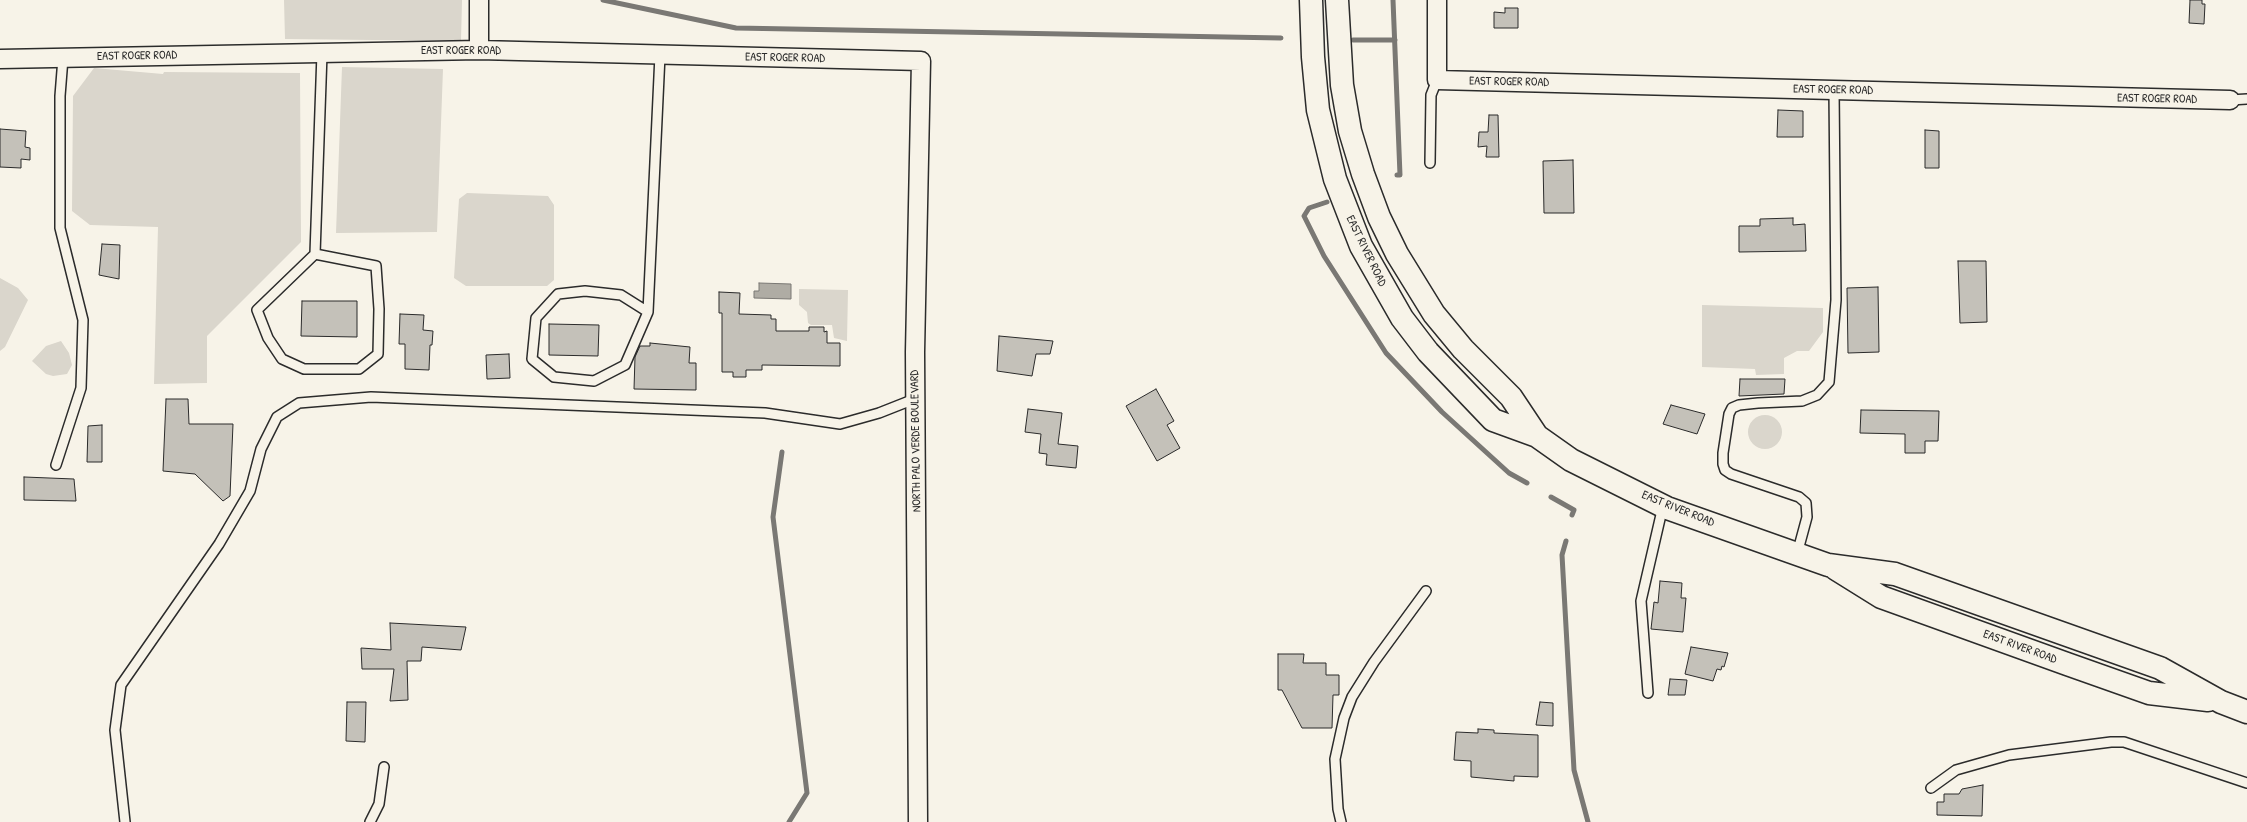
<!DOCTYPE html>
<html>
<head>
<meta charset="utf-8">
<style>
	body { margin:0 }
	canvas { display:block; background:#f7f3e8 }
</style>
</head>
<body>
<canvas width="2247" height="822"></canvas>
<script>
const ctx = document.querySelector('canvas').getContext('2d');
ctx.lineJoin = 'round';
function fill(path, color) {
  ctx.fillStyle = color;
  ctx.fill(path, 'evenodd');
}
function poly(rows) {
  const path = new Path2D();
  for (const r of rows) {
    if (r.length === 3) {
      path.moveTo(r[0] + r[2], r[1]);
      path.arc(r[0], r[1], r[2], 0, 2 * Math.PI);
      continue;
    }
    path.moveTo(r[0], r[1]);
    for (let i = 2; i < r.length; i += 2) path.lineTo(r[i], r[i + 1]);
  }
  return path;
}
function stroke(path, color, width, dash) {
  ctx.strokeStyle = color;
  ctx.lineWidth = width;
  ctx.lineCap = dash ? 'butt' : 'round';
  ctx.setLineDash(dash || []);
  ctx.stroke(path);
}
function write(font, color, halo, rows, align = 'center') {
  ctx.font = font + ' "Patrick Hand",sans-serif';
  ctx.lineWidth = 3;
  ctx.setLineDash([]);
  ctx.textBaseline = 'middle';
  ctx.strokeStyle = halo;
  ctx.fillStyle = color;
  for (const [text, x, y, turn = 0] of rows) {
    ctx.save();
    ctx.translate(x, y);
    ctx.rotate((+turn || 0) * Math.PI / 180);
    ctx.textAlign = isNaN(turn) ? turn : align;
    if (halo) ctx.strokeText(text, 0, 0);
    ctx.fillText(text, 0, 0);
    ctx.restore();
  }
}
const green = poly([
	[284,0,462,0,461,41,285,39],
	[342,67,443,69,437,232,336,233],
	[94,68,163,74,164,72,300,73,301,242,207,336,207,383,154,384,158,227,90,225,72,211,73,96],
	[467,193,548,196,554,205,554,280,547,286,466,286,454,278,459,199],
	[0,278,18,288,28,300,5,347,0,351],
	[799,289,848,290,847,341,834,338,832,325,811,325,808,323,807,312,799,305],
	[1702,305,1823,308,1823,332,1809,351,1797,351,1784,358,1784,374,1756,375,1755,369,1702,367],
	[61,341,69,353,72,365,67,374,53,376,46,374,32,361,46,346],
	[1765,432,17]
]);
const water = poly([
	[759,283,791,284,791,299,754,298,754,291,759,291,759,283]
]);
const stream = poly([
	[603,0,736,28,1281,38],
	[1393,0,1400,175,1397,175],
	[1353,40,1395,40],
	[1327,202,1309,208,1304,216,1324,256,1386,353,1442,412,1509,473,1527,483],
	[782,452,773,517,807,793,789,822],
	[1551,497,1574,510,1572,515],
	[1566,541,1562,555,1574,770,1588,822]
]);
const building = poly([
	[2190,0,2202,0,2202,4,2205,4,2204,24,2189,23,2190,0],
	[1505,8,1518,8,1518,28,1494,28,1494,12,1505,13,1505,8],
	[1778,110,1803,111,1803,137,1777,137,1778,110],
	[1489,115,1498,115,1499,157,1486,157,1487,146,1478,147,1479,132,1488,132,1489,115],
	[0,129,26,131,25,147,30,148,30,160,21,159,21,168,0,167,0,129],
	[1925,130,1939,131,1939,168,1925,168,1925,130],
	[1573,160,1574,213,1544,213,1543,161,1573,160],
	[1793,218,1793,225,1805,224,1806,251,1739,252,1739,226,1760,226,1760,219,1793,218],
	[102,244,120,245,119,279,99,275,102,244],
	[1958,261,1986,261,1987,322,1960,323,1958,261],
	[1878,287,1879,352,1848,353,1847,288,1878,287],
	[719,292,740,293,739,314,771,315,771,319,776,319,776,331,809,331,809,327,824,327,824,332,827,331,827,343,840,343,840,366,762,365,762,370,746,370,746,377,733,377,733,372,722,372,722,313,719,313,719,292],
	[302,301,357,301,357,337,301,336,302,301],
	[400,314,424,315,423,330,433,331,432,345,430,345,429,370,405,369,405,344,399,344,400,314],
	[549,324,599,325,598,356,549,355,549,324],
	[999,336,1053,341,1050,354,1036,354,1032,376,997,371,999,336],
	[650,343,690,347,689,363,696,363,696,390,634,389,635,357,640,346,650,346,650,343],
	[509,354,510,378,487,379,486,355,509,354],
	[1740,379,1785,379,1784,394,1739,396,1740,379],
	[1156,389,1174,421,1167,425,1180,448,1157,461,1126,406,1156,389],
	[166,399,188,399,189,424,233,424,230,496,223,501,195,474,163,471,166,399],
	[1671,405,1705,414,1697,434,1663,424,1671,405],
	[1028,409,1062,413,1058,444,1078,446,1076,468,1046,465,1047,454,1039,453,1041,434,1025,432,1028,409],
	[1861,410,1939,411,1938,441,1925,441,1925,453,1905,453,1905,434,1860,433,1861,410],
	[102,425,102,462,87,462,88,426,102,425],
	[24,477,74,479,76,501,24,500,24,477],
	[1660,581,1682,583,1681,598,1686,598,1683,632,1651,629,1654,602,1658,603,1660,581],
	[390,623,466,627,461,650,422,647,421,661,407,661,408,700,390,701,394,669,362,669,361,648,391,650,390,623],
	[1691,647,1728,653,1724,667,1722,666,1721,670,1717,669,1713,681,1685,674,1691,647],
	[1278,654,1304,654,1303,663,1326,663,1326,675,1339,675,1339,695,1333,695,1332,728,1302,728,1282,690,1278,690,1278,654],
	[1670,679,1687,680,1685,695,1668,695,1670,679],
	[347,702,366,702,365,742,346,741,347,702],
	[1540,702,1553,703,1553,726,1536,725,1540,702],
	[1478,729,1494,730,1494,733,1538,735,1538,777,1514,776,1514,781,1471,777,1471,761,1454,760,1456,732,1478,733,1478,729],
	[1983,785,1982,816,1937,815,1937,802,1944,802,1944,794,1959,794,1962,789,1983,785]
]);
const lane = poly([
	[2230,100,2247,99],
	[1430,163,1431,95,1437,80],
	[315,254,376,266,379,309,378,354,359,369,304,369,282,359,268,338,257,310,315,254,322,53],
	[648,312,621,295,585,291,558,294,536,318,532,359,554,377,594,381,625,365,648,312,660,55],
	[56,465,81,388,83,320,60,228,60,96,63,58],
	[1797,554,1807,517,1806,503,1799,497,1731,474,1725,470,1723,464,1723,453,1729,414,1732,408,1739,405,1758,403,1802,401,1817,395,1829,382,1836,300,1834,90],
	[1648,693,1641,601,1663,506],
	[1931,788,1956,770,2009,755,2111,742,2124,742,2247,783],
	[125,822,115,730,121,685,219,544,250,491,261,449,277,417,299,403,371,397,518,403,765,413,840,424,879,413,917,398],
	[370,822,379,804,384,767],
	[1341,822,1338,809,1335,759,1344,718,1352,697,1374,662,1426,591]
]);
const street = poly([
	[1437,0,1437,80,2230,100],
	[479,50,479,0],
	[0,59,479,50,921,61,915,352,918,822]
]);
const primary = poly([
	[1311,0,1313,57,1318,110,1335,179,1361,246,1402,318,1428,352,1493,420,1537,436,1571,460,1667,508,1828,565,1895,574,2160,668,2221,702,2247,712],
	[1337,0,1342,85,1350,131,1363,174,1379,217,1397,254,1434,314,1463,349,1511,397,1537,436],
	[1836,569,1881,597,2067,664,2149,693,2208,700]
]);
const streetNames = [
	["EAST ROGER ROAD",461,51],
	["EAST ROGER ROAD",137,56,-1],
	["EAST ROGER ROAD",785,58,1],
	["EAST ROGER ROAD",1509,82,1],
	["EAST ROGER ROAD",1833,90,1],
	["EAST ROGER ROAD",2157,99,1],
	["EAST RIVER ROAD",1366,251,64],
	["NORTH PALO VERDE BOULEVARD",916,441,-91],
	["EAST RIVER ROAD",1678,509,22],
	["EAST RIVER ROAD",2020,647,20]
];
fill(green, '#dad6cc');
fill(water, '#afaca4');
stroke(water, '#7a7874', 1);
stroke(stream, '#7a7874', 5);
fill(building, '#c4c1b9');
stroke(building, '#2b2b2b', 1);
stroke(lane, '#2b2b2b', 12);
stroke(street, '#2b2b2b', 21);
stroke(primary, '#2b2b2b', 25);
stroke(lane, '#f7f3e8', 9);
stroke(street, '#f7f3e8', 18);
stroke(primary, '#f7f3e8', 22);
write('12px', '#2b2b2b', '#f7f3e8', streetNames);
</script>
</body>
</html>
